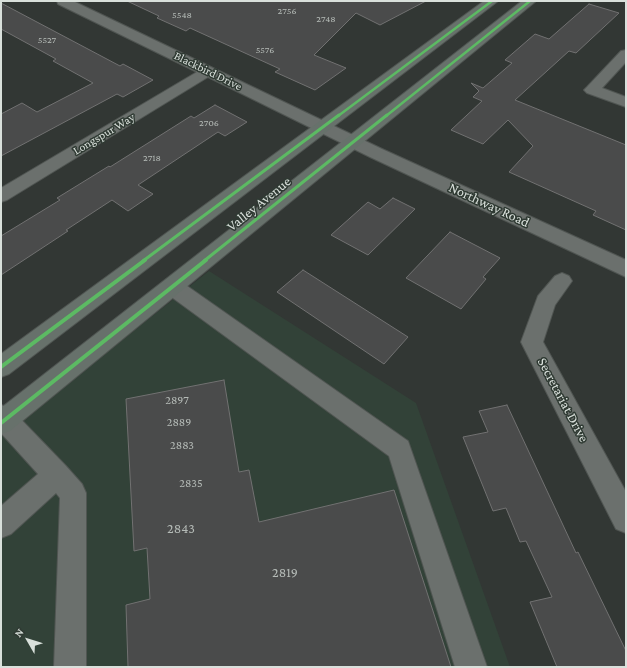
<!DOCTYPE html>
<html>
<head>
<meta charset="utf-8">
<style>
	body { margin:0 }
	#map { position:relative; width:627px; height:668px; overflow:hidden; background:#323734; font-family:"Crimson Pro",serif }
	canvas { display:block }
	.frame { position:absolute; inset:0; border:2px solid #d9e0db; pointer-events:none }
	.north { position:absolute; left:8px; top:620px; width:40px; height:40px; -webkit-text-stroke:3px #2f3a33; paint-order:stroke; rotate:309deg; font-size:11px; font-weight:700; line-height:16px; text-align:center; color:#d9e0db }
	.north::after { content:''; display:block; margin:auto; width:14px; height:18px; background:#d9e0db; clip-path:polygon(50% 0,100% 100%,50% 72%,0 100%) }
</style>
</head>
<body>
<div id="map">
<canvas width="627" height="668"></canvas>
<div class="frame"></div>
<div class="north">N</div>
</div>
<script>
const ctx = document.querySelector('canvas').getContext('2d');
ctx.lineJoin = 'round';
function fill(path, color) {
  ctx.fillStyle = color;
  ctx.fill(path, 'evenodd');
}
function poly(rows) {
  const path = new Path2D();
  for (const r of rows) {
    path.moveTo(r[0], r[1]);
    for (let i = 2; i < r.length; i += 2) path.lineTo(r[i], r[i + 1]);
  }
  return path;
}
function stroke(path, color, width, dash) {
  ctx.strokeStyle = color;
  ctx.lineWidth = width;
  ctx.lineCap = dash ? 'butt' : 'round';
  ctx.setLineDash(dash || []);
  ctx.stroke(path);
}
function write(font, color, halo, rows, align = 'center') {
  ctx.font = font + ' "Crimson Pro",serif';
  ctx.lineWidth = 3;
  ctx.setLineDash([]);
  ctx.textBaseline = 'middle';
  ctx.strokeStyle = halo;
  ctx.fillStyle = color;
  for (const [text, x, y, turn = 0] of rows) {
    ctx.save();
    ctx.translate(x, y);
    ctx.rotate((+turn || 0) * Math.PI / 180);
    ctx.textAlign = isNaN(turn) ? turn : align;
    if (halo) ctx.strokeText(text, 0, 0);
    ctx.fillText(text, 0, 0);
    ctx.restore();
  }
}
const built = poly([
	[209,271,416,403,510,667,1,667,1,436]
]);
const building = poly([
	[127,1,426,1,380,25,356,13,314,55,346,68,315,90,275,72,280,69,190,28,186,31,157,18,159,16,127,1],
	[1,3,120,66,123,64,153,80,123,97,117,94,1,156,1,114,22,103,37,112,93,83,53,61,56,59,1,29,1,3],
	[589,4,619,13,576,53,569,51,515,100,626,145,626,230,593,215,596,211,509,172,533,146,508,120,483,144,451,130,482,101,473,97,479,91,471,83,483,88,512,63,505,60,535,34,549,39,589,4],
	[215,105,247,122,225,136,218,132,138,185,153,194,128,211,112,200,66,230,68,231,1,275,1,236,60,200,57,198,109,166,110,167,191,116,194,118,215,105],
	[393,198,415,209,368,255,331,235,368,202,380,209,393,198],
	[450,232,500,258,483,277,486,279,461,309,406,278,450,232],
	[303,270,408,337,384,364,277,292,303,270],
	[224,380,239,472,249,470,259,522,394,490,451,667,128,667,126,605,150,599,147,548,134,551,126,399,224,380],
	[507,405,576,553,578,552,626,651,626,667,557,667,530,602,552,597,526,541,520,542,506,508,493,511,463,437,488,432,479,411,507,405]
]);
const minor = poly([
	[57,1,73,1,382,149,626,260,626,277,370,157,208,77,7,200,1,202,1,188,197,72,58,4,57,1],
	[626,50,626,62,602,88,626,97,626,107,587,93,584,90,587,87,621,51,626,50],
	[562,273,569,276,572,281,555,305,543,342,626,492,626,533,616,529,521,342,538,296,555,276,562,273],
	[173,279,180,281,408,441,487,667,455,667,389,456,166,293,163,287,166,281,173,279],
	[1,405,10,408,66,466,82,484,86,493,86,667,54,667,60,498,56,493,11,534,1,538,1,506,38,474,1,433,1,405]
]);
const major = poly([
	[484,1,498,1,9,374,1,377,1,354,484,1],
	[522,1,536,1,10,431,1,434,1,408,522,1]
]);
const cyclewayFar2 = poly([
	[338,116,492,1],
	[386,116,530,1]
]);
const cyclewayFar1 = poly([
	[143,261,339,115],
	[204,261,387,115]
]);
const cycleway = poly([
	[1,367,145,260],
	[1,423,206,260]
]);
const farNumbernames = [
	["2756",287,11],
	["5548",182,15],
	["2748",326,19],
	["5527",47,40],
	["5576",265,50],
	["2706",209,123],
	["2718",152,158]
];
const farStreetnames = [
	["Blackbird Drive",208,71,26],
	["Longspur Way",104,134,-31]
];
const numberNames = [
	["2897",177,400],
	["2889",179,422],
	["2883",182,445],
	["2835",191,483]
];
const streetNames = [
	["Valley Avenue",259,204,-39],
	["Northway Road",489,205,25],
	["Secretariat Drive",563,400,62]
];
const nearNumbernames = [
	["2843",181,529],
	["2819",285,573]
];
fill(built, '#324238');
fill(building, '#4a4b4b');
stroke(building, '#717171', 1);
stroke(minor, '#505552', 2);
stroke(major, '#505552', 2);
fill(minor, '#6b706d');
fill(major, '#67716b');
stroke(cyclewayFar2, '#5cba63', 2.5);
stroke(cyclewayFar1, '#5cba63', 3);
stroke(cycleway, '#5cba63', 4);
write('10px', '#b5bbb7', null, farNumbernames);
write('12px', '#d9e0db', '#2f3a33', farStreetnames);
write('12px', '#b5bbb7', null, numberNames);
write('14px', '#d9e0db', '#2f3a33', streetNames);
write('14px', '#b5bbb7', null, nearNumbernames);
</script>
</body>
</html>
